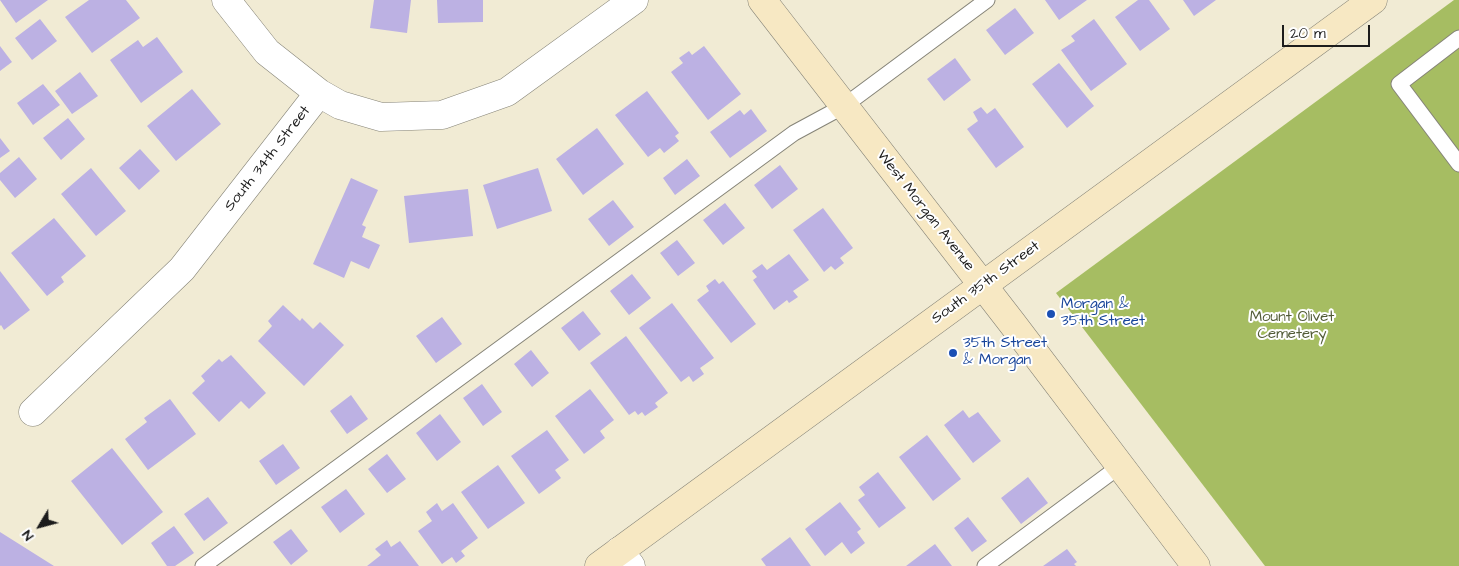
<!DOCTYPE html>
<html>
<head>
<meta charset="utf-8">
<style>
	body { margin:0 }
	#map { position:relative; width:1459px; height:566px; overflow:hidden; background:#f1ebd4; font-family:"Architects Daughter",sans-serif }
	canvas { display:block }
	.north { position:absolute; left:15px; top:501px; width:50px; height:50px; -webkit-text-stroke:4px #fff; paint-order:stroke; rotate:233deg; font-size:14px; font-weight:700; line-height:20px; text-align:center; color:#1c1c1c }
	.north::after { content:''; display:block; margin:auto; width:18px; height:22px; background:#1c1c1c; clip-path:polygon(50% 0,100% 100%,50% 72%,0 100%) }
	.scale { position:absolute; left:1282px; top:25px; width:88px; height:22px; box-sizing:border-box; border:2px solid #1c1c1c; border-top:0; padding-left:6px; font-size:15px; line-height:18px; white-space:nowrap; color:#1c1c1c; -webkit-text-stroke:4px #fff; paint-order:stroke }
</style>
</head>
<body>
<div id="map">
<canvas width="1459" height="566"></canvas>
<div class="north">N</div>
<div class="scale">20 m</div>
</div>
<script>
const ctx = document.querySelector('canvas').getContext('2d');
ctx.lineJoin = 'round';
function fill(path, color) {
  ctx.fillStyle = color;
  ctx.fill(path, 'evenodd');
}
function poly(rows) {
  const path = new Path2D();
  for (const r of rows) {
    path.moveTo(r[0], r[1]);
    for (let i = 2; i < r.length; i += 2) path.lineTo(r[i], r[i + 1]);
  }
  return path;
}
function stroke(path, color, width, dash) {
  ctx.strokeStyle = color;
  ctx.lineWidth = width;
  ctx.lineCap = dash ? 'butt' : 'round';
  ctx.setLineDash(dash || []);
  ctx.stroke(path);
}
function write(font, color, halo, rows, align = 'center') {
  ctx.font = font + ' "Architects Daughter",sans-serif';
  ctx.lineWidth = 4;
  ctx.setLineDash([]);
  ctx.textBaseline = 'middle';
  ctx.strokeStyle = halo;
  ctx.fillStyle = color;
  for (const [text, x, y, turn = 0] of rows) {
    ctx.save();
    ctx.translate(x, y);
    ctx.rotate((+turn || 0) * Math.PI / 180);
    ctx.textAlign = isNaN(turn) ? turn : align;
    if (halo) ctx.strokeText(text, 0, 0);
    ctx.fillText(text, 0, 0);
    ctx.restore();
  }
}
const green = poly([
	[1454,0,1459,0,1459,566,1265,566,1056,293]
]);
const building = poly([
	[0,0,48,0,16,23],
	[89,0,126,0,140,18,92,53,65,17],
	[374,0,411,0,407,33,370,28],
	[437,0,483,0,483,22,438,23],
	[1045,0,1087,0,1059,20],
	[1138,0,1149,0,1170,29,1140,51,1115,17],
	[1183,0,1216,0,1194,16],
	[1015,8,1034,33,1005,55,986,30],
	[40,19,57,41,32,60,15,38],
	[1094,19,1127,64,1091,91,1061,50,1075,41,1071,36],
	[157,37,183,72,141,103,110,60,138,40,143,47],
	[0,46,12,62,0,71],
	[704,46,741,94,708,120,671,72,683,63,679,58,689,51,692,55],
	[955,58,971,80,944,101,927,79],
	[1059,63,1094,106,1067,128,1032,84],
	[80,72,98,96,72,114,55,91],
	[43,84,60,105,33,125,17,103],
	[192,89,221,124,176,161,147,126],
	[647,91,679,133,675,136,679,141,664,153,660,148,648,157,615,115],
	[981,107,987,114,995,108,1024,147,996,168,967,129,978,121,973,112],
	[751,109,767,131,730,158,710,132,740,110,744,115],
	[68,118,85,139,61,160,43,138],
	[597,128,624,164,583,195,556,159],
	[0,138,10,151,0,158],
	[140,149,160,171,139,190,119,168],
	[19,157,37,179,15,198,0,180,0,173],
	[687,159,700,176,675,195,663,178],
	[780,165,798,189,772,209,754,185],
	[91,168,126,211,96,236,61,194],
	[538,168,552,211,497,229,483,185],
	[351,178,378,190,362,225,366,227,362,237,380,245,369,269,351,261,344,278,313,264],
	[468,189,473,236,409,243,404,196],
	[613,200,634,227,609,246,588,219],
	[725,203,745,228,723,245,703,220],
	[823,208,853,248,840,258,844,263,835,270,831,266,824,272,793,230],
	[54,218,86,256,61,277,64,282,47,296,11,253],
	[677,240,695,263,678,276,660,253],
	[789,254,809,280,793,291,798,297,789,303,787,300,774,310,753,280,757,277,752,271,762,264,767,270],
	[0,271,30,310,4,330,1,325,0,326],
	[632,274,651,298,629,315,610,291],
	[715,279,719,284,723,281,756,324,731,343,697,300,709,291,706,286],
	[672,303,714,358,700,368,704,374,693,382,689,376,681,382,639,328],
	[283,305,300,321,302,318,313,329,320,322,344,345,304,386,258,341,272,326,268,321],
	[583,311,601,334,579,351,561,328],
	[442,317,462,344,436,363,416,336],
	[626,336,668,393,655,403,658,407,645,416,642,412,638,415,635,411,629,415,590,363],
	[531,350,549,373,532,387,514,364],
	[231,355,266,393,249,409,241,401,219,422,192,393,205,381,201,376,219,359,222,362],
	[482,384,502,412,483,426,463,398],
	[590,389,614,420,600,431,605,438,584,454,555,416],
	[351,395,368,419,347,434,330,411],
	[170,399,196,434,148,470,125,439,147,422,144,418],
	[963,410,969,418,978,412,1001,441,973,463,944,425],
	[440,414,461,442,437,461,416,433],
	[547,430,569,460,555,470,561,478,539,494,511,456],
	[927,435,961,479,933,501,899,457],
	[283,444,300,468,276,485,259,461],
	[112,448,163,512,122,545,71,481],
	[387,454,406,479,387,493,368,469],
	[498,465,525,503,488,529,461,492],
	[878,472,906,508,879,528,858,500,865,495,859,487],
	[1028,477,1048,503,1021,524,1001,498],
	[346,489,365,514,340,533,321,507],
	[208,497,228,523,204,541,184,514],
	[840,502,861,529,857,532,865,543,851,554,842,542,825,556,805,529],
	[437,503,442,511,453,503,478,538,461,551,465,556,456,563,452,557,442,564,418,531,432,521,426,512],
	[968,517,987,541,972,552,954,528],
	[174,526,194,553,175,566,167,566,151,543],
	[291,529,308,551,291,565,273,542],
	[0,532,54,566,0,566],
	[790,537,811,566,766,566,761,559],
	[387,540,391,547,400,541,419,566,367,566,381,555,375,549],
	[935,544,952,566,906,566],
	[1067,549,1077,562,1074,564,1076,566,1043,566]
]);
const lane = poly([
	[1459,38,1399,84,1459,164],
	[203,566,794,133,844,106,987,0],
	[985,566,1120,466]
]);
const street = poly([
	[226,0,267,52,319,93,340,105,381,117,442,115,507,92,634,0],
	[33,412,182,269,319,93],
	[619,551,631,566]
]);
const secondary = poly([
	[762,0,1012,323,1196,566],
	[599,566,1373,0]
]);
const markers = [
	[1051,314,5,"#1a4fb4"],
	[953,353,5,"#1a4fb4"]
];
const streetNames = [
	["South 34th Street",268,159,-52],
	["West Morgan Avenue",925,211,52],
	["South 35th Street",986,283,-36]
];
const transitNames = [
	["Morgan &",1061,305],
	["35th Street",1061,322],
	["35th Street",963,344],
	["& Morgan",963,361]
];
const parkNames = [
	["Mount Olivet",1292,318],
	["Cemetery",1292,335]
];
fill(green, '#a6bd62');
fill(building, '#bcb1e3');
stroke(lane, '#868478', 17);
stroke(street, '#868478', 29);
stroke(secondary, '#868478', 29);
stroke(lane, '#fff', 15);
stroke(street, '#fff', 28);
stroke(secondary, '#f7e8c3', 28);
for (const [x, y, r, color] of markers) {
  const dot = new Path2D();
  dot.arc(x, y, r, 0, 2 * Math.PI);
  ctx.fillStyle = color;
  ctx.fill(dot);
  stroke(dot, '#fff', 2);
}
write('15px', '#1c1c1c', '#fff', streetNames);
write('15px', '#164399', '#fff', transitNames, 'left');
write('15px', '#535c38', '#fff', parkNames);
</script>
</body>
</html>
